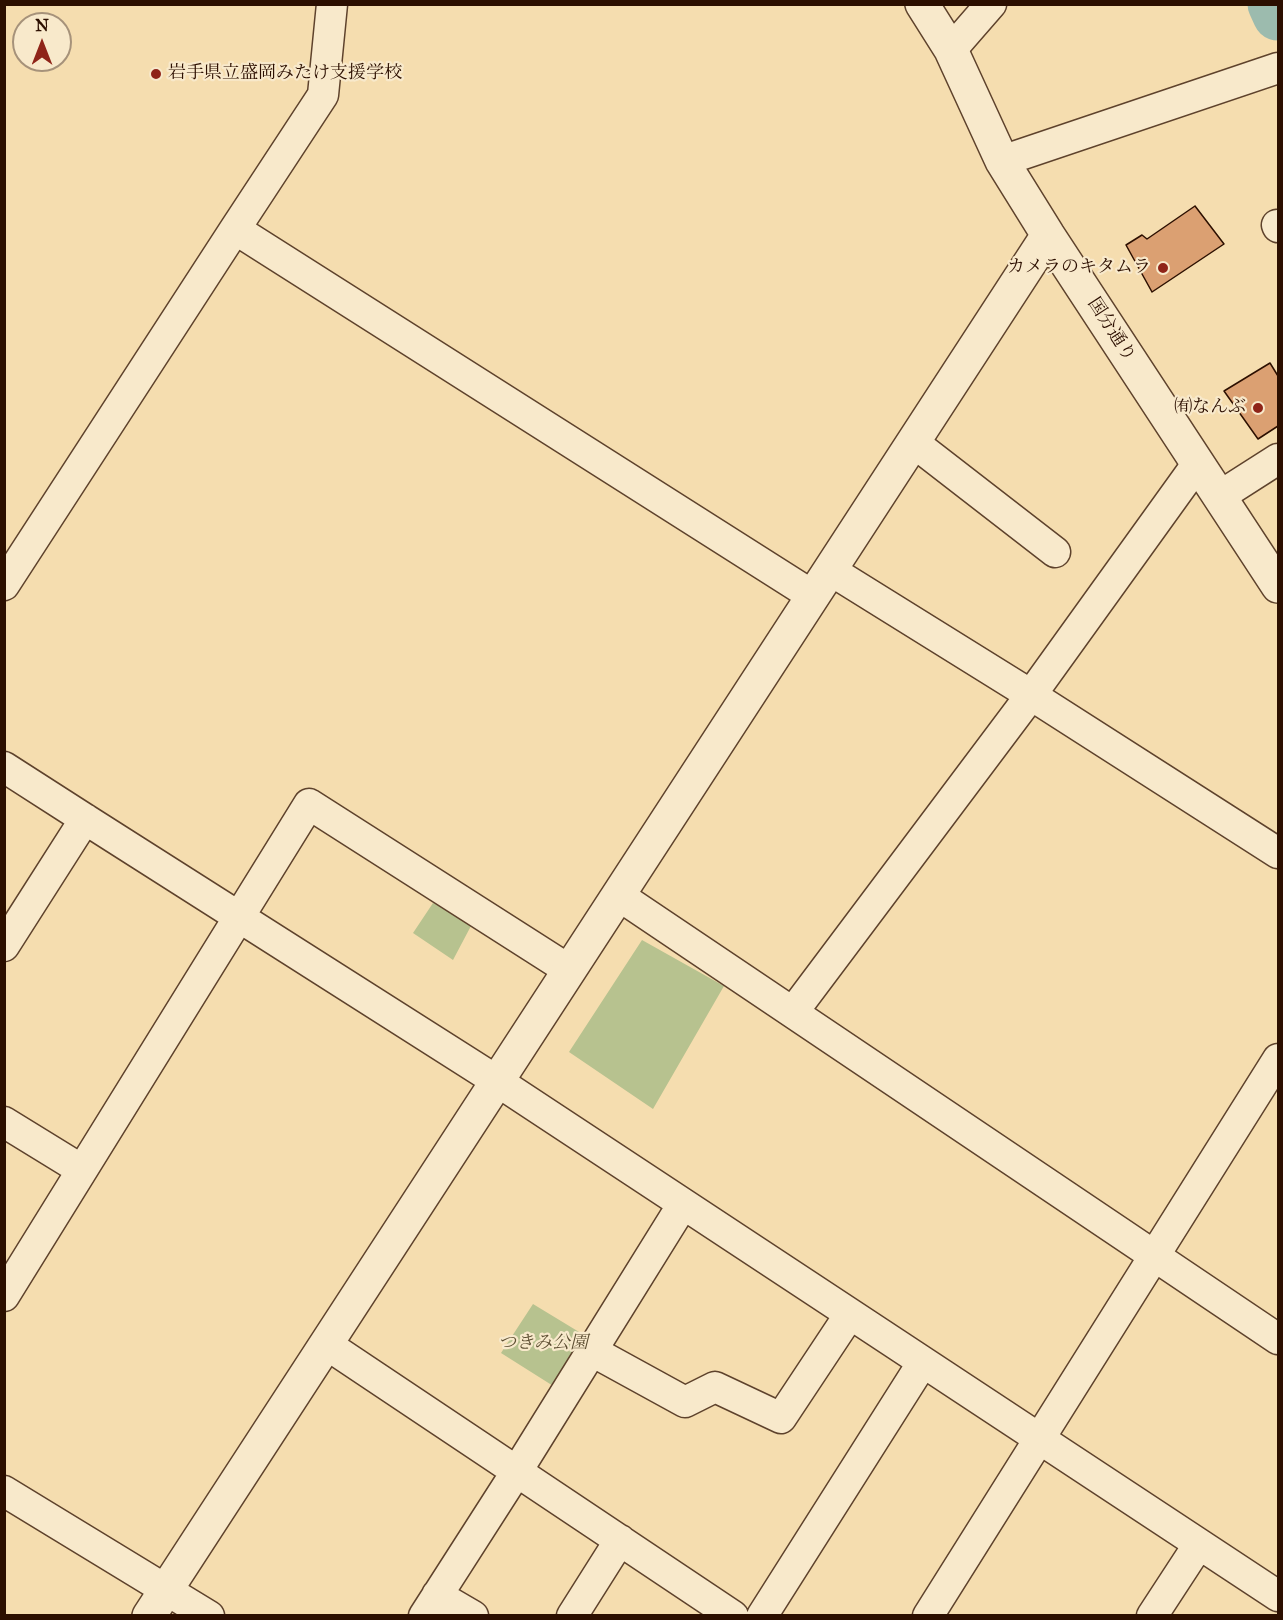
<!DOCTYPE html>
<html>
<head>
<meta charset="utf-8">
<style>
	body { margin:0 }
	#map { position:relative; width:1283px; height:1620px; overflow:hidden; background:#f5ddaf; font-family:"IM FELL Great Primer",serif }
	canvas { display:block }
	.frame { position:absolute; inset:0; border:6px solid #2c0f00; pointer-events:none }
	.north { position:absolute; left:12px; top:12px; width:60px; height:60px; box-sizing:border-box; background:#f8e9cb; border:2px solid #a6927a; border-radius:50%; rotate:0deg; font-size:16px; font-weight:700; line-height:24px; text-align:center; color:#2c0f00 }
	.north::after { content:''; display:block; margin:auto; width:21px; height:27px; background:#8f2418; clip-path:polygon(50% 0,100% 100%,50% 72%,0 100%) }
</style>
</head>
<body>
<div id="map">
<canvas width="1283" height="1620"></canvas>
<div class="frame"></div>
<div class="north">N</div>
</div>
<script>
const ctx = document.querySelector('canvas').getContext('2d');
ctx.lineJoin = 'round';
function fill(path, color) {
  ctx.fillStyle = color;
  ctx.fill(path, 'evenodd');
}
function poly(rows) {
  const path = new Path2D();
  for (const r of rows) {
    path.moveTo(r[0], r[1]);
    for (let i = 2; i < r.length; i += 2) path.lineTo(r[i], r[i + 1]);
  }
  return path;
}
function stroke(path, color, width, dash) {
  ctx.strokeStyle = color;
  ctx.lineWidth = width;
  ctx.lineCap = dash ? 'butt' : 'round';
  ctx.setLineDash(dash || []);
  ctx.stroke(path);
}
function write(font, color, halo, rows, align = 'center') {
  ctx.font = font + ' "IM FELL Great Primer","Noto Serif JP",serif';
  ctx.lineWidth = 4.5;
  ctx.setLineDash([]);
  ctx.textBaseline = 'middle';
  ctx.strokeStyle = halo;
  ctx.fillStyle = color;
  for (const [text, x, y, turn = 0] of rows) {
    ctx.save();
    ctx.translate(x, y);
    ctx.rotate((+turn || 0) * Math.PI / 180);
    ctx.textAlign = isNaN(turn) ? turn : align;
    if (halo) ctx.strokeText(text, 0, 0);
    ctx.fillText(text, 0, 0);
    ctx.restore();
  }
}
const green = poly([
	[433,903,459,915,472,924,453,960,413,933],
	[642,940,724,986,653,1109,569,1052],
	[533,1304,589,1338,558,1389,501,1353]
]);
const river = poly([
	[1273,4,1278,15]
]);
const building = poly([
	[1195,206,1224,244,1152,292,1126,245,1142,235,1147,239,1195,206],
	[1270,363,1278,376,1278,426,1258,439,1224,391,1270,363]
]);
const minor = poly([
	[951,50,991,4],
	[1002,161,1278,68],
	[1277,225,1278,227],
	[235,229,813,596],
	[913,442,1055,552],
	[1220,496,1278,459],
	[830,570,1031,695,1278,853],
	[4,585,235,229,323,95,332,4],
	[4,767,85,819,497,1081,1278,1596],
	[618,895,1278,1339],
	[4,946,85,819],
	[793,1012,1031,695,1198,463],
	[4,1122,82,1170],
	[4,1296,309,804,569,970],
	[326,1344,733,1616],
	[592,1351,685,1402,715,1387,781,1418,850,1314],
	[4,1491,209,1616],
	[437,1595,473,1616],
	[424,1616,517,1471,683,1204],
	[572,1616,620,1540],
	[762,1616,923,1362],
	[928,1616,1278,1059],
	[1152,1616,1199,1544]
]);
const tertiary = poly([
	[922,4,951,50,1002,161,1048,235,1278,586],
	[149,1616,1048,235]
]);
const markers = [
	[156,74,6,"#8f2418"],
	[1163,268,6,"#8f2418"],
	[1258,408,6,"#8f2418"]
];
const poiNames = [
	["岩手県立盛岡みたけ支援学校",168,74,"left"],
	["カメラのキタムラ",1151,268],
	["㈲なんぶ",1246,408]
];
const streetNames = [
	["国分通り",1111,330,57]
];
const parkNames = [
	["つきみ公園",543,1344]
];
fill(green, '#b7c28f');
stroke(river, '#9cbbae', 51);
fill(building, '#dba072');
stroke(building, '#2c0f00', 1.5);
stroke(minor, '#5e422c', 33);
stroke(tertiary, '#5e422c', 36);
stroke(minor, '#f8e9cb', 30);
stroke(tertiary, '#f8e9cb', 33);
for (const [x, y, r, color] of markers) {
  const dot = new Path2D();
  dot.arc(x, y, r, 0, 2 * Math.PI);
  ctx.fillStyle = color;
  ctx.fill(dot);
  stroke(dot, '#f8e9cb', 2);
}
write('18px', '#2c0f00', '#f8e9cb', poiNames, 'right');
write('18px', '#2c0f00', '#f8e9cb', streetNames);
write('italic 18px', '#5d4e32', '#f8e9cb', parkNames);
</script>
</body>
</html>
